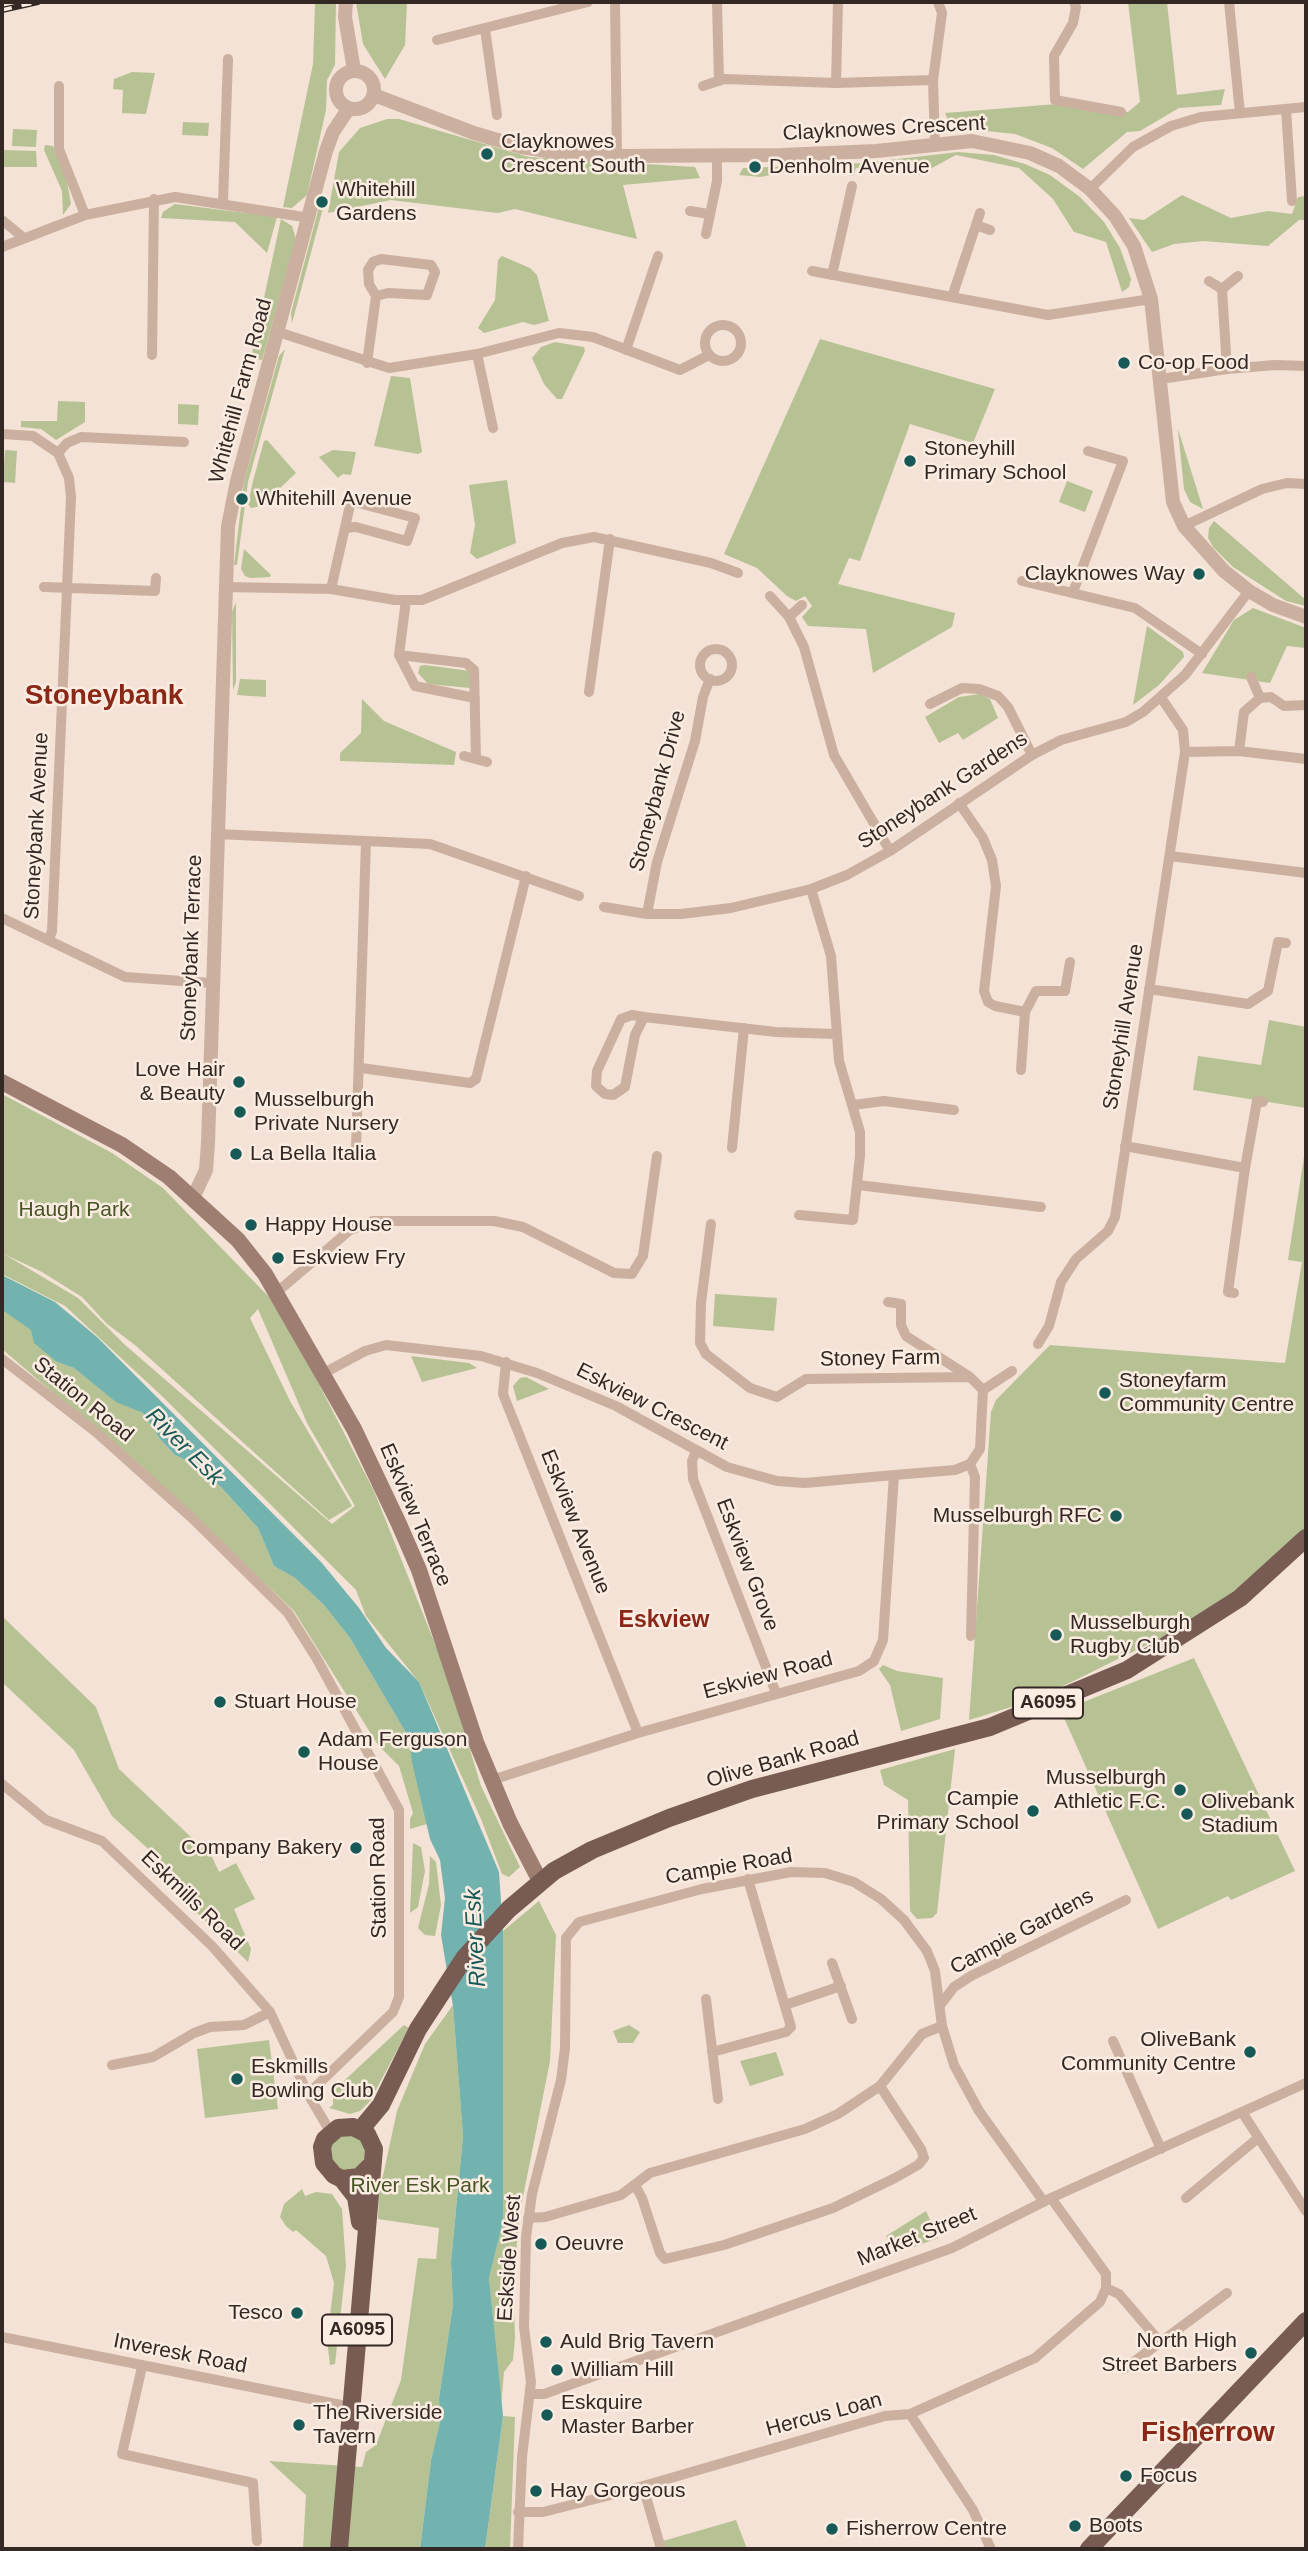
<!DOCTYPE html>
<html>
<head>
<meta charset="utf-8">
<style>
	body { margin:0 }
	#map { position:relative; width:1308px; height:2551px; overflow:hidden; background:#f3e2d5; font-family:Arial,sans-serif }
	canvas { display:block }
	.frame { position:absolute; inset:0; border:4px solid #342824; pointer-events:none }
</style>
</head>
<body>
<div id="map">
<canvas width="1308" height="2551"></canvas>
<div class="frame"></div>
</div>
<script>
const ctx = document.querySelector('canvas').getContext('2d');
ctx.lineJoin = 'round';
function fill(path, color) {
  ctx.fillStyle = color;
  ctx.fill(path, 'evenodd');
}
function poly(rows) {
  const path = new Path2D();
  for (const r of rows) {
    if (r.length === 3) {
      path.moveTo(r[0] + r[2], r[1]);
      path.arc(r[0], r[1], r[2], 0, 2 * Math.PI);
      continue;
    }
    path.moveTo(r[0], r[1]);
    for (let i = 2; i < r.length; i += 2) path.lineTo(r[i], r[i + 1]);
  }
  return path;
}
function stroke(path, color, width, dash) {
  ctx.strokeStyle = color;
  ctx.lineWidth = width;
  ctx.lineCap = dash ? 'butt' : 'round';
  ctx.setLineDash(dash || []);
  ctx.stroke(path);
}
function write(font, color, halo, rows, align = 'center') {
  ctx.font = font + ' Arial,sans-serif';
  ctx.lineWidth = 5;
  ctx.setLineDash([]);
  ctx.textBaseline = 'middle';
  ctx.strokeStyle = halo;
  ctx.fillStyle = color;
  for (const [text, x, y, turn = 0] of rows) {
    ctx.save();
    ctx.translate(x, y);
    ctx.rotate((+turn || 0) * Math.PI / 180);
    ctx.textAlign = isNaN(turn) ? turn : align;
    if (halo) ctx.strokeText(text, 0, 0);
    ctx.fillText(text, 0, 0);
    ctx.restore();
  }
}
const green = poly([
	[280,2,336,2,335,65,327,80,326,110,307,195,292,208,283,207,313,64,315,4],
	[356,2,407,2,405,45,385,79,363,44],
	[1128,2,1167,2,1177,95,1225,89,1221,105,1179,108,1140,131,1127,132,1083,169,1052,148,1015,134,956,128,948,120,945,113,1057,104,1128,112,1140,102],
	[132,72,155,73,146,114,122,113,123,90,113,89,114,79],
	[387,119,399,119,529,157,695,167,700,178,623,185,637,239,515,209,498,213,391,200,328,213,339,152,360,128],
	[183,122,209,123,208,136,182,135],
	[13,129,37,130,36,147,12,146],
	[45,145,53,146,66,176,71,204,63,215,62,191,44,150],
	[2,150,36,151,37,167,2,167],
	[958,152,994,155,1025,164,1050,175,1080,197,1104,222,1120,248,1131,279,1129,287,1122,292,1106,242,1074,232,1053,199,1019,168,956,155,919,175,856,168,853,176,810,168,760,177,739,175,743,168,863,163],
	[1182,195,1231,218,1268,211,1292,214,1298,197,1306,196,1306,220,1299,220,1268,246,1203,241,1174,244,1152,252,1129,218,1144,220],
	[175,204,277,217,267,253,235,222,161,218,163,212],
	[319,207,323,208,292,323,291,313],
	[281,219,292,226,296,239,262,360,251,358],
	[502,256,530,268,537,275,549,321,534,325,523,322,484,333,478,328,495,300,498,260],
	[820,339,995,389,973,443,910,424,860,561,849,558,838,584,955,613,952,627,873,673,866,629,808,626,802,617,812,606,805,596,796,601,787,596,757,568,724,554],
	[555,342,584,347,585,351,562,399,557,399,544,384,532,358,541,347],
	[285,349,248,482,237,565,234,565,244,482,279,356],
	[391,376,410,378,422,452,418,454,374,446],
	[58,401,85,402,85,422,56,440,41,429,21,427,21,421,57,421],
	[178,404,199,405,198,425,178,424],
	[1178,430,1179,432,1203,509,1190,502,1184,489],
	[267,440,296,473,261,506,251,508,248,504,253,481,264,441],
	[5,450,17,451,15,483,3,482],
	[333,450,356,452,351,475,343,474,338,478,319,457],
	[507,480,516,543,477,559,470,553,475,525,469,485],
	[1067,481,1093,491,1085,512,1059,502],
	[1214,521,1306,600,1306,606,1286,601,1233,567,1213,547,1208,538,1209,528],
	[244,549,271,575,270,577,250,578,245,576,241,569],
	[236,602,236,682,233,690,232,612],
	[1253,608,1306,628,1306,648,1287,646,1270,683,1202,673,1234,620],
	[1147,626,1183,652,1184,657,1159,685,1133,705],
	[425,665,470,671,470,688,428,684,418,673,420,666],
	[240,679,266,680,266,697,237,695],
	[980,694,990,699,998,718,963,740,958,733,939,743,925,717,959,697],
	[362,699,384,721,456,752,454,765,340,761,340,753,361,733],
	[1269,1020,1306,1027,1306,1108,1193,1090,1198,1056,1261,1065],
	[2,1094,112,1153,163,1188,269,1297,294,1336,374,1491,447,1674,481,1786,520,1867,509,1877,502,1874,481,1819,419,1682,366,1616,356,1590,163,1397,65,1306,2,1274],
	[4,1254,42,1272,82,1297,107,1324,135,1345,329,1520,352,1506,290,1401,250,1318,258,1309,307,1423,355,1506,332,1524,124,1344,78,1298],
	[1304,1157,1306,1528,1263,1571,1193,1622,1037,1699,969,1720,991,1412,996,1400,1050,1345,1285,1363,1302,1262,1288,1260],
	[715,1294,777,1298,774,1331,713,1326],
	[2,1310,32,1330,57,1362,74,1368,116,1401,143,1413,160,1439,175,1455,190,1462,221,1487,258,1528,274,1566,295,1578,324,1605,350,1638,409,1738,427,1824,410,1829,410,1819,413,1813,399,1766,378,1745,294,1611,168,1491,2,1349],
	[411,1356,469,1363,477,1368,422,1382],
	[526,1377,549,1389,517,1401,513,1386,520,1378],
	[2,1616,96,1707,119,1769,212,1857,219,1872,236,1863,255,1899,234,1909,251,1949,248,1962,192,1908,179,1877,112,1816,74,1750,2,1682],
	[1194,1658,1295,1871,1231,1900,1228,1896,1158,1929,1061,1711],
	[883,1665,897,1671,943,1678,940,1719,901,1731,890,1685,879,1669],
	[955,1749,937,1913,932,1918,917,1919,910,1911,908,1800,884,1785,880,1770],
	[413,1843,421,1847,425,1871,418,1907,410,1913],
	[430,1856,436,1862,441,1905,435,1936,425,1935,418,1928,429,1884],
	[539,1901,556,1935,550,2061,520,2212,513,2283,515,2337,513,2360,504,2372,501,2406,489,2278,503,2222,503,1931],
	[453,2005,463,2136,451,2262,453,2305,439,2398,440,2422,431,2460,420,2549,303,2549,306,2495,269,2461,362,2467,366,2452,376,2445,401,2380,418,2258,436,2259,439,2228,378,2219,379,2194,397,2111,425,2044],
	[404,2025,409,2028,370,2101,360,2111,350,2114,329,2108,333,2105,333,2091],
	[629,2025,640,2032,633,2043,618,2043,613,2031],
	[269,2040,278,2109,205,2118,197,2049],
	[776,2052,784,2075,750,2086,740,2061],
	[347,2152,18],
	[302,2189,305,2196,316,2192,332,2194,342,2209,346,2266,335,2364,330,2365,327,2340,334,2283,326,2256,296,2230,293,2232,286,2226,280,2217,284,2204],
	[926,2211,938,2238,895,2254,886,2236],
	[503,2416,515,2417,510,2549,485,2549],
	[736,2520,747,2549,665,2549,663,2541]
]);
const water = poly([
	[2,1275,55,1302,97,1337,321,1562,359,1608,386,1648,419,1682,499,1872,503,1931,503,2222,489,2278,503,2416,485,2549,420,2549,431,2460,440,2422,439,2398,453,2305,451,2262,463,2136,453,2006,441,1935,445,1898,440,1860,430,1839,412,1762,409,1738,350,1638,324,1605,295,1578,274,1566,258,1528,221,1487,190,1462,175,1455,160,1439,143,1413,116,1402,74,1368,57,1362,34,1343,31,1330,2,1310]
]);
const minor = poly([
	[615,2,617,156],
	[717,2,719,81],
	[1074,2,1076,7,1073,23,1054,56,1055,100,1121,112],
	[1229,2,1240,113],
	[485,29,497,115],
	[437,40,588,2],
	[836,83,838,2],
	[59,86,59,149,85,215],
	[703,86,724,79,836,83,933,80],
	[1286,109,1292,201],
	[935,144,933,80,942,13,938,2],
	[1090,189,1133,147,1171,126,1201,117,1306,107],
	[223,202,228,59],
	[690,211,709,214],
	[2,220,24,238],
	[976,225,990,230],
	[706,234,717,181,717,154],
	[2,247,85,215,175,197,310,218],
	[812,271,1048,315,1151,299],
	[832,275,852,186],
	[1209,281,1222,289,1238,276],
	[1222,289,1227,369],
	[952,297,980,213],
	[723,343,18],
	[278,332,389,368,477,354,559,333,593,337,680,370,709,355],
	[626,350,658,256],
	[477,354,493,428],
	[152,355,154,199],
	[367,363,376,296,369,284,368,270,373,262,381,259,431,265,435,272,427,295,388,293,376,296],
	[1161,379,1227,369,1275,365,1306,366],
	[2,434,33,436,58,453,67,443,81,437,184,442],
	[1184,526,1262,489,1287,483,1306,484],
	[1022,581,1135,608,1202,654],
	[44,587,155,591,156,578],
	[224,587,331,589,395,600,422,600,562,543,594,537,711,563,738,573],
	[331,589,351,501,415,518,407,541,356,527,345,528],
	[1073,592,1123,461,1088,451],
	[770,596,789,617,804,647,834,755,890,851],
	[406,600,399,655,466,663,474,670,476,759],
	[789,617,802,605],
	[716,665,16],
	[399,655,415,686,475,698],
	[1251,677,1260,698],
	[589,692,610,539],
	[930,704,962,688,979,689,998,696,1008,707,1032,755],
	[1239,751,1244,712,1260,698,1271,697,1284,706,1306,705],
	[1185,752,1239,751,1306,759],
	[464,756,487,762],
	[959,803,983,838,992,860,996,886,984,991,988,1002,995,1006,1025,1012],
	[217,834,430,844,579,896],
	[1170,856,1306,873],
	[604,907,647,914,681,914,731,908,811,889,847,875,890,851,1032,755,1061,740,1126,722,1143,712,1185,675,1249,591],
	[647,914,657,862,695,741,703,697,710,679],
	[2,918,125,977,211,983],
	[49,939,52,931,71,497,69,478,58,453],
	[1149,989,1248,1004,1268,991,1278,942,1286,943],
	[632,1015,644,1017,635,1035,625,1087,613,1095,605,1094,596,1086,597,1071,621,1019,632,1015],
	[644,1017,776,1032,836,1034],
	[361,1068,470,1083,476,1079,526,876],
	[1021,1070,1025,1012,1036,991,1065,991,1070,962],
	[853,1105,884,1101,954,1110],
	[1125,1146,1245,1168],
	[356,1148,366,841],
	[732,1148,744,1028],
	[858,1185,1041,1207],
	[799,1215,853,1220,860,1156,860,1132,839,1061,831,956,811,889],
	[711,1224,701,1303,700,1343,706,1354,750,1388,777,1397,806,1379,970,1377,983,1390],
	[277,1292,350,1230,373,1221,494,1221,523,1227,614,1273,632,1274,643,1256,657,1156],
	[1234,1293,1228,1292,1245,1168,1257,1101,1263,1102],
	[888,1302,901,1304,901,1325,906,1336,970,1377],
	[1038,1344,1049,1326,1061,1282,1076,1259,1108,1231,1115,1217,1185,752,1183,730,1162,699],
	[2,1359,96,1432,192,1518,288,1613,317,1659,399,1810,399,1997,393,2012,308,2094,331,2133],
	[506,1362,503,1394,638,1733],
	[324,1373,365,1351,386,1345,481,1356,537,1373,616,1406,727,1467,777,1481,805,1483,894,1475,955,1470,970,1464],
	[983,1390,1012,1371],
	[696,1451,692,1461,693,1479,776,1693],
	[971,1636,975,1477,970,1464,980,1449,983,1390],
	[492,1780,638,1733,859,1671,874,1661,883,1640,894,1475],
	[2,1784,46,1820,102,1841,212,1946,270,2012,308,2094],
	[832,1963,852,2019],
	[706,1999,718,2099],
	[941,2004,954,1987,971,1976,1126,1900],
	[785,2005,841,1986],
	[1113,2041,1161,2149],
	[712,2052,786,2032,791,2027,748,1879],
	[112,2065,153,2057,194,2033,210,2027,244,2025,270,2012],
	[1242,2112,1306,2211],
	[635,2185,642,2198,660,2253,665,2259,724,2245,833,2208,895,2178,918,2165,924,2158,921,2149,880,2086],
	[1051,2198,1106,2274,1106,2288,1119,2294,1160,2342],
	[1186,2198,1258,2138],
	[528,2218,545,2217,621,2195,650,2173,805,2129,838,2114,880,2086,922,2034,942,2026],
	[2,2337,351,2407],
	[142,2367,122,2454,253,2483,257,2541],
	[1124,2369,1227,2293],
	[530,2394,544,2394,952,2248,1051,2198,1306,2083],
	[910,2414,973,2510,991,2549],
	[643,2486,661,2549],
	[518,2512,543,2512,619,2493,885,2416,910,2414,1035,2358,1100,2302,1106,2288],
	[518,2549,522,2457,531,2382,524,2327,526,2237,532,2194,561,2080,565,2048,566,1938,579,1922,702,1889,791,1872,825,1873,854,1882,881,1899,904,1920,927,1951,935,1971,942,2026,954,2065,979,2111,1044,2202]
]);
const tertiary = poly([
	[346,2,345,17,354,70],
	[355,90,19],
	[374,95,474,133,521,147,561,153,617,156,782,155,876,151,972,141,1030,153,1059,166,1090,189,1115,216,1134,246,1151,299,1173,502,1184,526,1224,571,1249,591,1273,605,1306,617],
	[193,1198,206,1170,208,1143,228,526,237,481,326,151,333,132,349,108]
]);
const secondary = poly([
	[2,1082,122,1145,169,1177,238,1240,265,1274,354,1429,399,1524,419,1570,476,1742,510,1823,540,1881]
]);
const primary = poly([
	[361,2129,381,2105,418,2029,465,1957,509,1909,554,1871,592,1850,669,1818,752,1789,990,1727,1127,1670,1240,1598,1306,1538],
	[342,2179,356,2197,360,2222],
	[339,2549,374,2149,367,2134,353,2127,338,2128,325,2139,322,2147,324,2163,334,2175,342,2179,359,2177,371,2165],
	[1089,2549,1306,2321]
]);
const rail = poly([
	[2,10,38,2]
]);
const markers = [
	[487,154,7,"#175957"],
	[755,167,7,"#175957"],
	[322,202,7,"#175957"],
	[1124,363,7,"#175957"],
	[910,461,7,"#175957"],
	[242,499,7,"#175957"],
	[1199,574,7,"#175957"],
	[239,1082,7,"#175957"],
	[240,1112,7,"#175957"],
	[236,1154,7,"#175957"],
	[251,1225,7,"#175957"],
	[278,1258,7,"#175957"],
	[1105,1393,7,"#175957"],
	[1116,1516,7,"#175957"],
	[1056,1635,7,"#175957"],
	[220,1702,7,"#175957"],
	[304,1752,7,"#175957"],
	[1180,1790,7,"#175957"],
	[1033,1811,7,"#175957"],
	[1187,1814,7,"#175957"],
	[356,1848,7,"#175957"],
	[1250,2052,7,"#175957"],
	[237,2079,7,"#175957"],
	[541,2244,7,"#175957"],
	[297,2313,7,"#175957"],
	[546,2342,7,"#175957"],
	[1251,2353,7,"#175957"],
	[557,2370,7,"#175957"],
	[547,2415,7,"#175957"],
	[299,2425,7,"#175957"],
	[1126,2476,7,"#175957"],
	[536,2491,7,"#175957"],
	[1075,2526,7,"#175957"],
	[832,2529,7,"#175957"]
];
const shields = [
	[1048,1703,70],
	[357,2330,70]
];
const shieldNames = [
	["A6095",1048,1703],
	["A6095",357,2330]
];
const streetNames = [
	["Clayknowes Crescent",884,129,-3],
	["Whitehill Farm Road",241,391,-75],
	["Stoneybank Drive",658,791,-75],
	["Stoneybank Gardens",943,791,-33],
	["Stoneybank Avenue",37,826,-87],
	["Stoneybank Terrace",192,948,-88],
	["Stoneyhill Avenue",1124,1027,-81],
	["Stoney Farm",880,1359,-1],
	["Station Road",83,1400,39],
	["Eskview Crescent",652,1407,27],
	["Eskview Terrace",415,1515,67],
	["Eskview Avenue",575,1522,68],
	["Eskview Grove",747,1565,69],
	["Eskview Road",768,1676,-15],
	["Olive Bank Road",783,1760,-16],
	["Campie Road",729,1867,-10],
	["Station Road",379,1878,-91],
	["Eskmills Road",192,1901,44],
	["Campie Gardens",1022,1932,-28],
	["Market Street",917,2237,-22],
	["Eskside West",510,2258,-86],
	["Inveresk Road",180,2354,11],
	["Hercus Loan",824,2415,-15]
];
const poiNames = [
	["Clayknowes",501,142],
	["Crescent South",501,166],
	["Denholm Avenue",769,167],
	["Whitehill",336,190],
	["Gardens",336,214],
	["Co-op Food",1138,363],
	["Stoneyhill",924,449],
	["Primary School",924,473],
	["Whitehill Avenue",256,499],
	["Clayknowes Way",1185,574,"right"],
	["Love Hair",225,1070,"right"],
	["& Beauty",225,1094,"right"],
	["Musselburgh",254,1100],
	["Private Nursery",254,1124],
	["La Bella Italia",250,1154],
	["Happy House",265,1225],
	["Eskview Fry",292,1258],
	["Stoneyfarm",1119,1381],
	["Community Centre",1119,1405],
	["Musselburgh RFC",1102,1516,"right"],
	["Musselburgh",1070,1623],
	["Rugby Club",1070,1647],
	["Stuart House",234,1702],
	["Adam Ferguson",318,1740],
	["House",318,1764],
	["Musselburgh",1166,1778,"right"],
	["Athletic F.C.",1166,1802,"right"],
	["Campie",1019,1799,"right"],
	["Primary School",1019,1823,"right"],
	["Olivebank",1201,1802],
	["Stadium",1201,1826],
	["Company Bakery",342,1848,"right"],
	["OliveBank",1236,2040,"right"],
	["Community Centre",1236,2064,"right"],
	["Eskmills",251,2067],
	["Bowling Club",251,2091],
	["Oeuvre",555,2244],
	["Tesco",283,2313,"right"],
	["North High",1237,2341,"right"],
	["Street Barbers",1237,2365,"right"],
	["Auld Brig Tavern",560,2342],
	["William Hill",571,2370],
	["Eskquire",561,2403],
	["Master Barber",561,2427],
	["The Riverside",313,2413],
	["Tavern",313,2437],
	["Focus",1140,2476],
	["Hay Gorgeous",550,2491],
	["Boots",1089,2526],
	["Fisherrow Centre",846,2529]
];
const parkNames = [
	["Haugh Park",74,1210],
	["River Esk Park",420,2186]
];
const waterNames = [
	["River Esk",184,1447,45],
	["River Esk",476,1938,-93]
];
const neighbourhoodNames = [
	["Eskview",664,1621]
];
const districtNames = [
	["Stoneybank",104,696],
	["Fisherrow",1208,2433]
];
fill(green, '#b7c294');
fill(water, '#72b2af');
stroke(minor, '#cbb0a0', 10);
stroke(tertiary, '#cbb0a0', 14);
stroke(secondary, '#9f7e72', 16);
stroke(primary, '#785c53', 18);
stroke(rail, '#342824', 6);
stroke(rail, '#faece1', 3.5, [10]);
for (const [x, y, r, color] of markers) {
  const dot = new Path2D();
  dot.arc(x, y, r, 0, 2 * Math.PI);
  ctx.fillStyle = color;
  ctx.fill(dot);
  stroke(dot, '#faece1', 2.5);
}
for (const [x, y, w] of shields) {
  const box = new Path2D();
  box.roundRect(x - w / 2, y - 15.5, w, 31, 5);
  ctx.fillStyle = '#faece1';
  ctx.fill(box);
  stroke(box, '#342824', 2);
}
write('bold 19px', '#342824', null, shieldNames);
write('21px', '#342824', '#faece1', streetNames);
write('21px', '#342824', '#faece1', poiNames, 'left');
write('21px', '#475426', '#faece1', parkNames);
write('italic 23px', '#175957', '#faece1', waterNames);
write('bold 23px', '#8a2817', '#faece1', neighbourhoodNames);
write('bold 28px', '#8a2817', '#faece1', districtNames);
</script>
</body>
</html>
